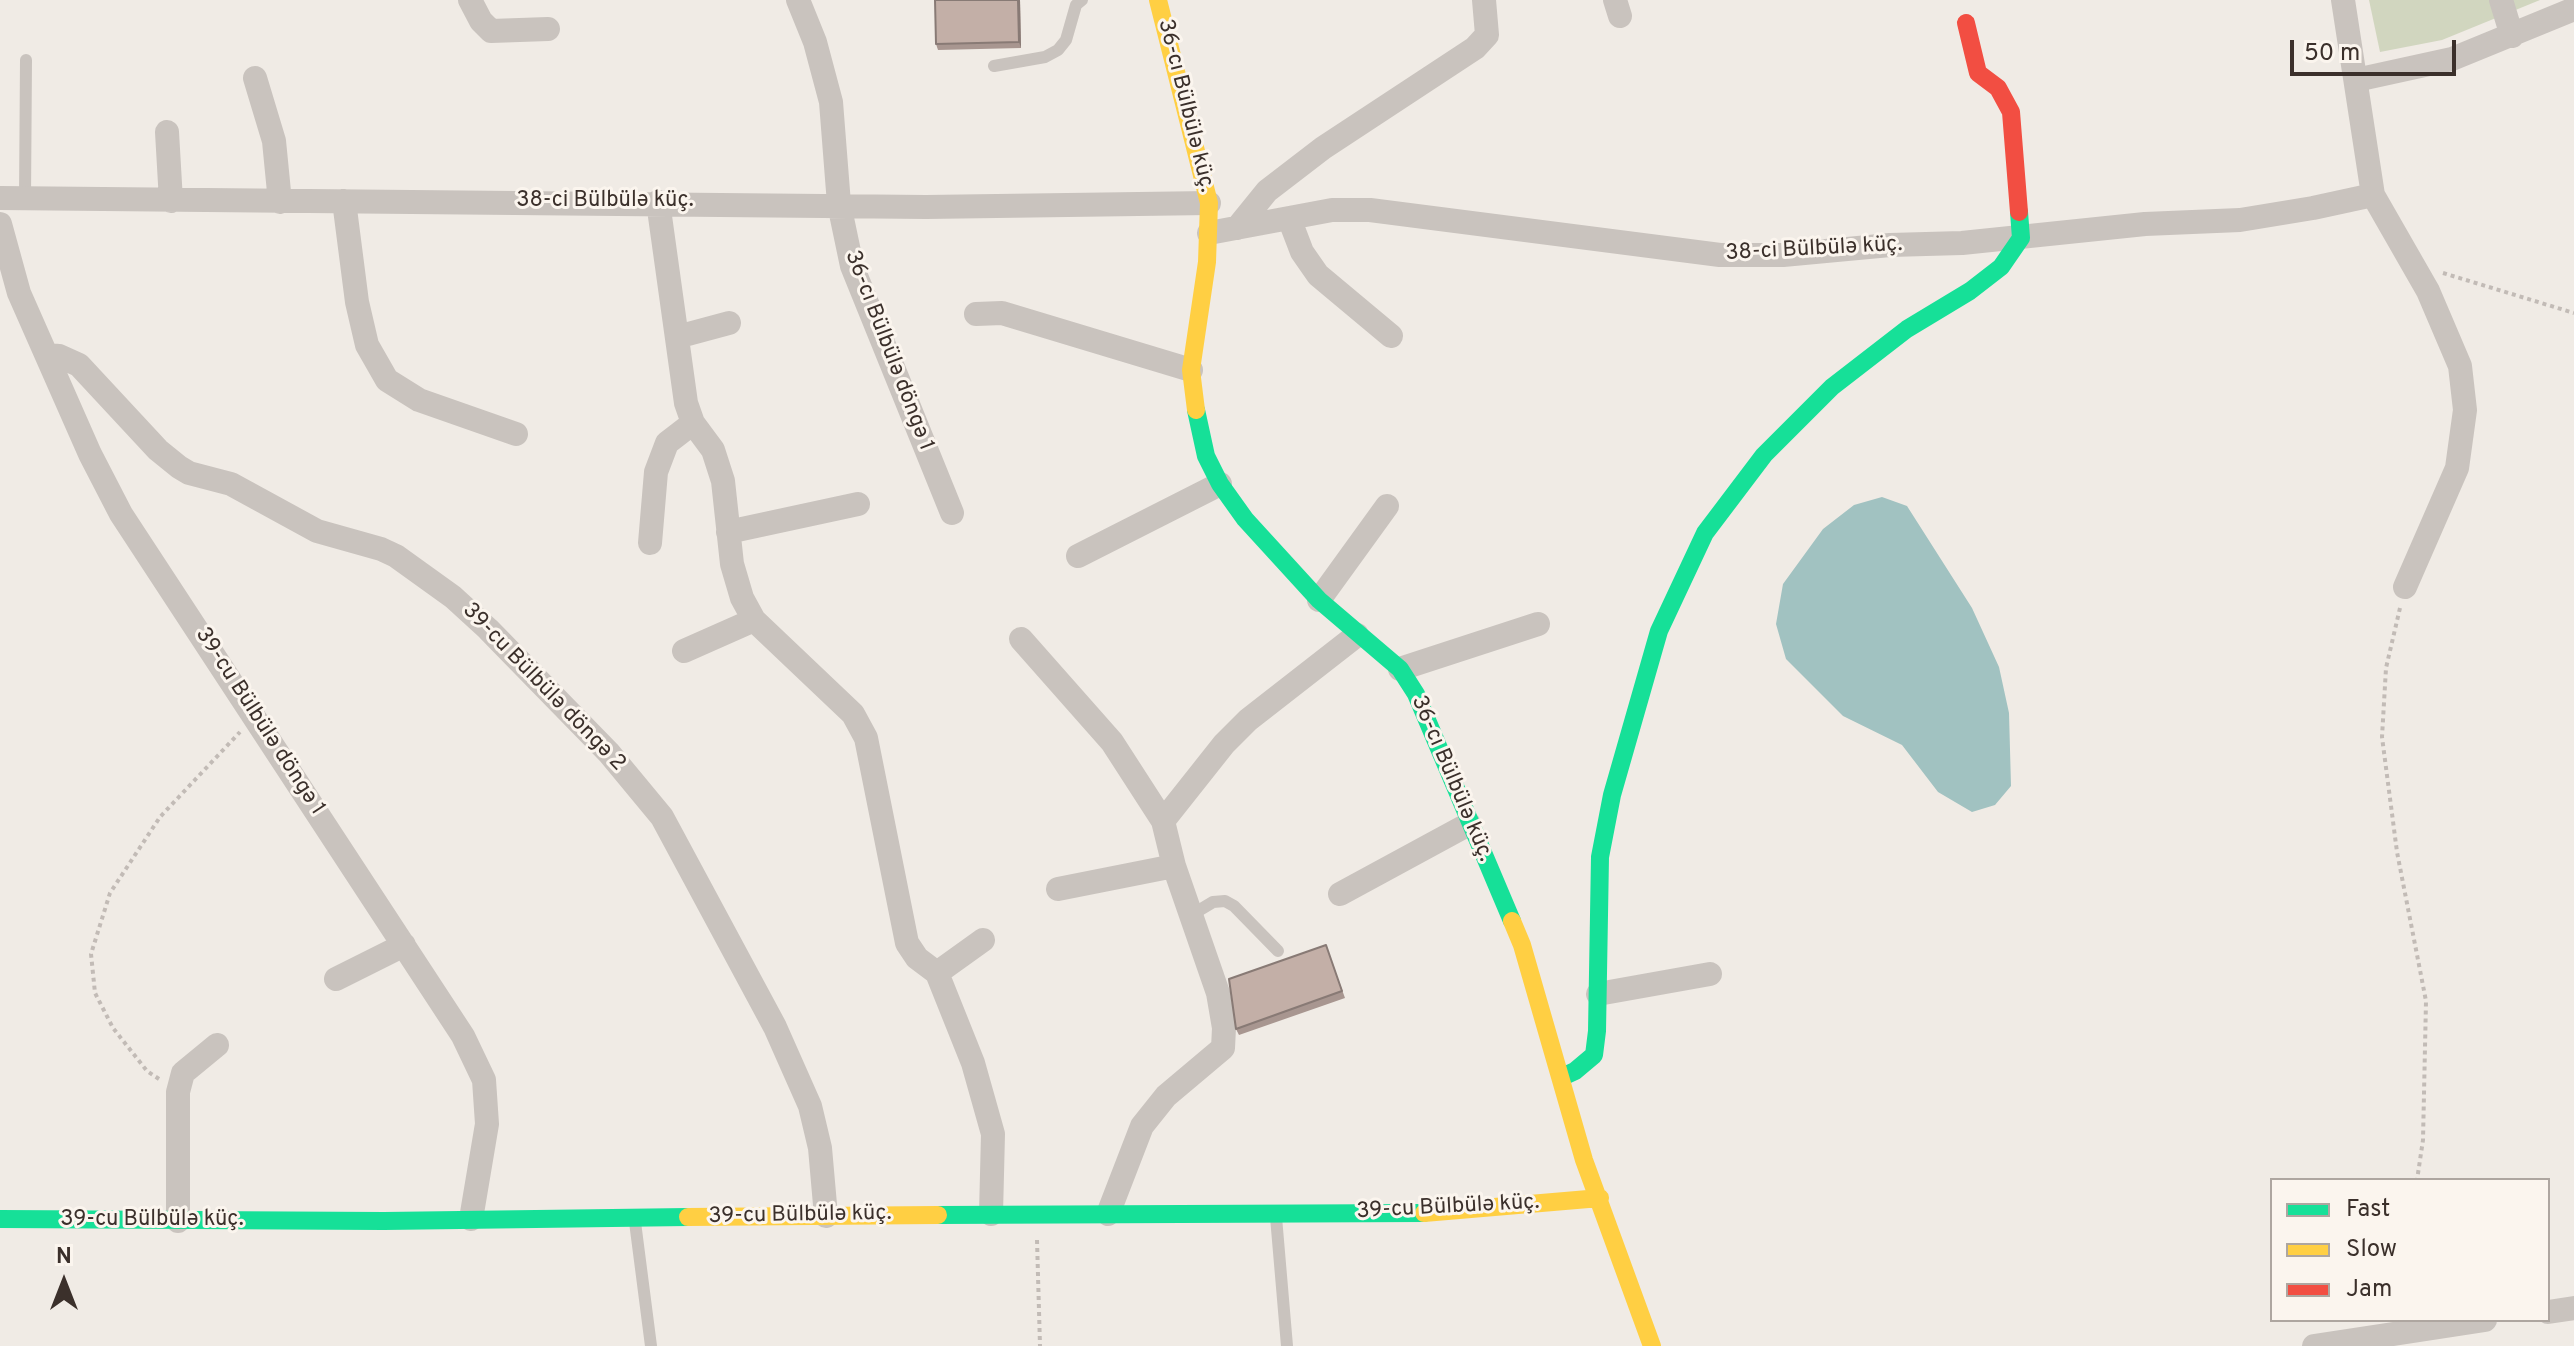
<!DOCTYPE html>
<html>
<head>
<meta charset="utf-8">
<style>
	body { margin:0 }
	#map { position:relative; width:2574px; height:1346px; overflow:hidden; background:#f0ebe5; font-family:Overpass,sans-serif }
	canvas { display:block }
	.legend { position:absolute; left:2270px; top:1178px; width:280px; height:144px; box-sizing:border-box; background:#fbf5ee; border:2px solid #aea6a0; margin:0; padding:10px 14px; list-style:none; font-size:24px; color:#3b302b }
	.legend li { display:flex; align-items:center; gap:16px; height:40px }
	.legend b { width:40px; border:2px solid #aea6a0 }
	.north { position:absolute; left:24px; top:1242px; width:80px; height:80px; -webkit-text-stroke:6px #fbf5ee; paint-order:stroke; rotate:0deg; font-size:22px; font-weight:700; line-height:32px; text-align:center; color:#3b302b }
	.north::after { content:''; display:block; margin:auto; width:28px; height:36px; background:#3b302b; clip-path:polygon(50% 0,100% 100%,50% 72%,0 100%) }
	.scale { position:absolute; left:2290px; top:40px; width:166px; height:36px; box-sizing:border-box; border:4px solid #3b302b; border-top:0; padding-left:10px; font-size:24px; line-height:28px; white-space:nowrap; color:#3b302b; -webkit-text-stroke:6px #fbf5ee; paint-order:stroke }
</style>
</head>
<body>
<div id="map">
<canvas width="2574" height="1346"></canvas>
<ul class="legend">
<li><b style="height:10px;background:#16e098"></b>Fast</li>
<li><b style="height:10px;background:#ffcf43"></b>Slow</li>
<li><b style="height:10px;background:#f24e42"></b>Jam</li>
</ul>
<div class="north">N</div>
<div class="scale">50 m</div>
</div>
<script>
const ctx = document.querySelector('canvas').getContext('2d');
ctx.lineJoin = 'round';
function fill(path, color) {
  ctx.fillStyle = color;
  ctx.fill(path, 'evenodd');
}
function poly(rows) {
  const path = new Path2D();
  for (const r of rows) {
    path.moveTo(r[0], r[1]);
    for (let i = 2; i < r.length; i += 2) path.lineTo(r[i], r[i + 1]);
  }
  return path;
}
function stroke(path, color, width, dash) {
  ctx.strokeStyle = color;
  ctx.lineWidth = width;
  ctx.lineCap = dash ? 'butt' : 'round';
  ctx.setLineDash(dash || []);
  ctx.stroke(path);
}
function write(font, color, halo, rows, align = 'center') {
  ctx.font = font + ' Overpass,sans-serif';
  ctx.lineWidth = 6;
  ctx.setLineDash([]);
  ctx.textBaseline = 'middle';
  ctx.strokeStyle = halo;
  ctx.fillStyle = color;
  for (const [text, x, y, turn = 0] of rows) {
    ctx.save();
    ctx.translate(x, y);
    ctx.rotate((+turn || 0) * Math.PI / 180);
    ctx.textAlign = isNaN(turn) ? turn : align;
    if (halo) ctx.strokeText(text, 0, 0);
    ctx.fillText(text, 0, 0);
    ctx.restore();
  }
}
const green = poly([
	[2369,0,2540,0,2442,40,2380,52]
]);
const water = poly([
	[1882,497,1907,506,1972,608,1999,667,2009,713,2011,786,1995,805,1972,812,1938,792,1902,745,1843,716,1786,659,1776,624,1783,584,1823,529,1854,505]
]);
const path = poly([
	[2443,273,2574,313],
	[2400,608,2386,668,2382,737,2397,852,2426,1001,2423,1140,2417,1180],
	[159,1079,147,1071,113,1028,95,993,91,954,110,893,160,817,240,732],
	[1037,1240,1040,1346]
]);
const lane = poly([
	[994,66,1045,57,1058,50,1066,40,1076,5,1082,0],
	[25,198,26,60],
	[1193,914,1213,902,1225,901,1234,906,1278,951],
	[1276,1217,1287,1346],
	[635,1222,651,1346]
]);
const street = poly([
	[470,0,481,21,491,31,548,29],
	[798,0,815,42,831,102,839,204,852,266,952,513],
	[1615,0,1620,16],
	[2343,0,2373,195,2428,291,2460,366,2465,410,2457,468,2405,587],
	[2501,0,2512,36],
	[255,78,274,141,280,202],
	[2356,80,2452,59,2574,9],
	[167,132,171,201],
	[0,198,926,207,1209,203],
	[344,201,357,302,367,345,387,380,419,400,516,434],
	[658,202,686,403,693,423,713,450,723,481,732,564,742,598,754,620,853,714,866,738,907,943,917,958,937,973,973,1063,993,1134,991,1214],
	[1289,218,1302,252,1318,275,1391,336],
	[0,224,19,293,90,454,121,514,463,1036,484,1080,487,1124,471,1219],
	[1237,228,1267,191,1323,148,1475,48,1487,35,1484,0],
	[1209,233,1332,210,1370,210,1720,255,1783,255,1890,245,1962,243,2145,224,2240,220,2313,208,2373,195],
	[976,314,1002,313,1191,370],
	[677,337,729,323],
	[47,355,59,356,79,365,158,450,179,467,189,473,231,484,317,531,381,549,396,556,453,597,488,629,609,753,662,817,775,1027,810,1106,820,1148,826,1216],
	[728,532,858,504],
	[650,543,656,472,667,443,693,423],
	[1078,556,1220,484],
	[1319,600,1387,506],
	[1021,639,1112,742,1163,821],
	[684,651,754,620],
	[1400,669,1538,624],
	[1058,889,1174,866],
	[1340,894,1469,824],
	[937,973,983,940],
	[336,979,404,945],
	[1598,994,1710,974],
	[1108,1214,1142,1126,1166,1096,1223,1048,1224,1028,1218,993,1174,866,1163,821,1224,744,1248,720,1357,635],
	[178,1221,178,1092,183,1073,217,1045],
	[2548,1312,2574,1308],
	[2314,1346,2485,1320]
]);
const fast = poly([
	[1196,410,1206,456,1220,484,1245,519,1319,600,1400,669,1416,694,1512,921],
	[1562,1077,1575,1071,1594,1055,1597,1031,1600,857,1612,795,1659,631,1705,533,1764,455,1832,387,1907,329,1970,291,2001,267,2021,238,2019,212],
	[938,1215,1424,1213],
	[0,1219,384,1221,688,1217]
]);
const slow = poly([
	[1158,0,1209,203,1207,262,1191,370,1196,410],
	[1512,921,1522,945,1584,1160,1652,1346],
	[1424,1213,1600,1198],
	[688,1217,938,1215]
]);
const jam = poly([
	[1966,23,1978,73,1998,88,2011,112,2019,212]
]);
const wall = poly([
	[935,0,1020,0,1021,48,938,50,936,44],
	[1326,945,1345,998,1239,1035,1236,1029]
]);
const shadedWall = poly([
	[1018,0,1020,0,1021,48,1019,42]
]);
const building = poly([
	[935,0,1018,0,1019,42,936,44,935,0],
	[1326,945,1342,991,1236,1029,1229,979,1326,945]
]);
const streetNames = [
	["36-cı Bülbülə küç.",1185,106,76],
	["38-ci Bülbülə küç.",605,202],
	["38-ci Bülbülə küç.",1814,250,-3],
	["36-cı Bülbülə döngə 1",888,351,69],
	["39-cu Bülbülə döngə 2",543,688,46],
	["39-cu Bülbülə döngə 1",259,722,57],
	["36-cı Bülbülə küç.",1451,779,67],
	["39-cu Bülbülə küç.",1448,1208,-3],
	["39-cu Bülbülə küç.",800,1216,-1],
	["39-cu Bülbülə küç.",152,1221]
];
fill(green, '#d1d6bf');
fill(water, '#a1c2c1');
stroke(path, '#c2bbb6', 4, [4, 4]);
stroke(lane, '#c9c3be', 12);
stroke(street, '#c9c3be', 24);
stroke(fast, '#16e098', 18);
stroke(slow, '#ffcf43', 18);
stroke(jam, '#f24e42', 18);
fill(wall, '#a89690');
fill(shadedWall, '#887a75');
fill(building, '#c3afa7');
stroke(building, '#887a75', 2);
write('22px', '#3b302b', '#fbf5ee', streetNames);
</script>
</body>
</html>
